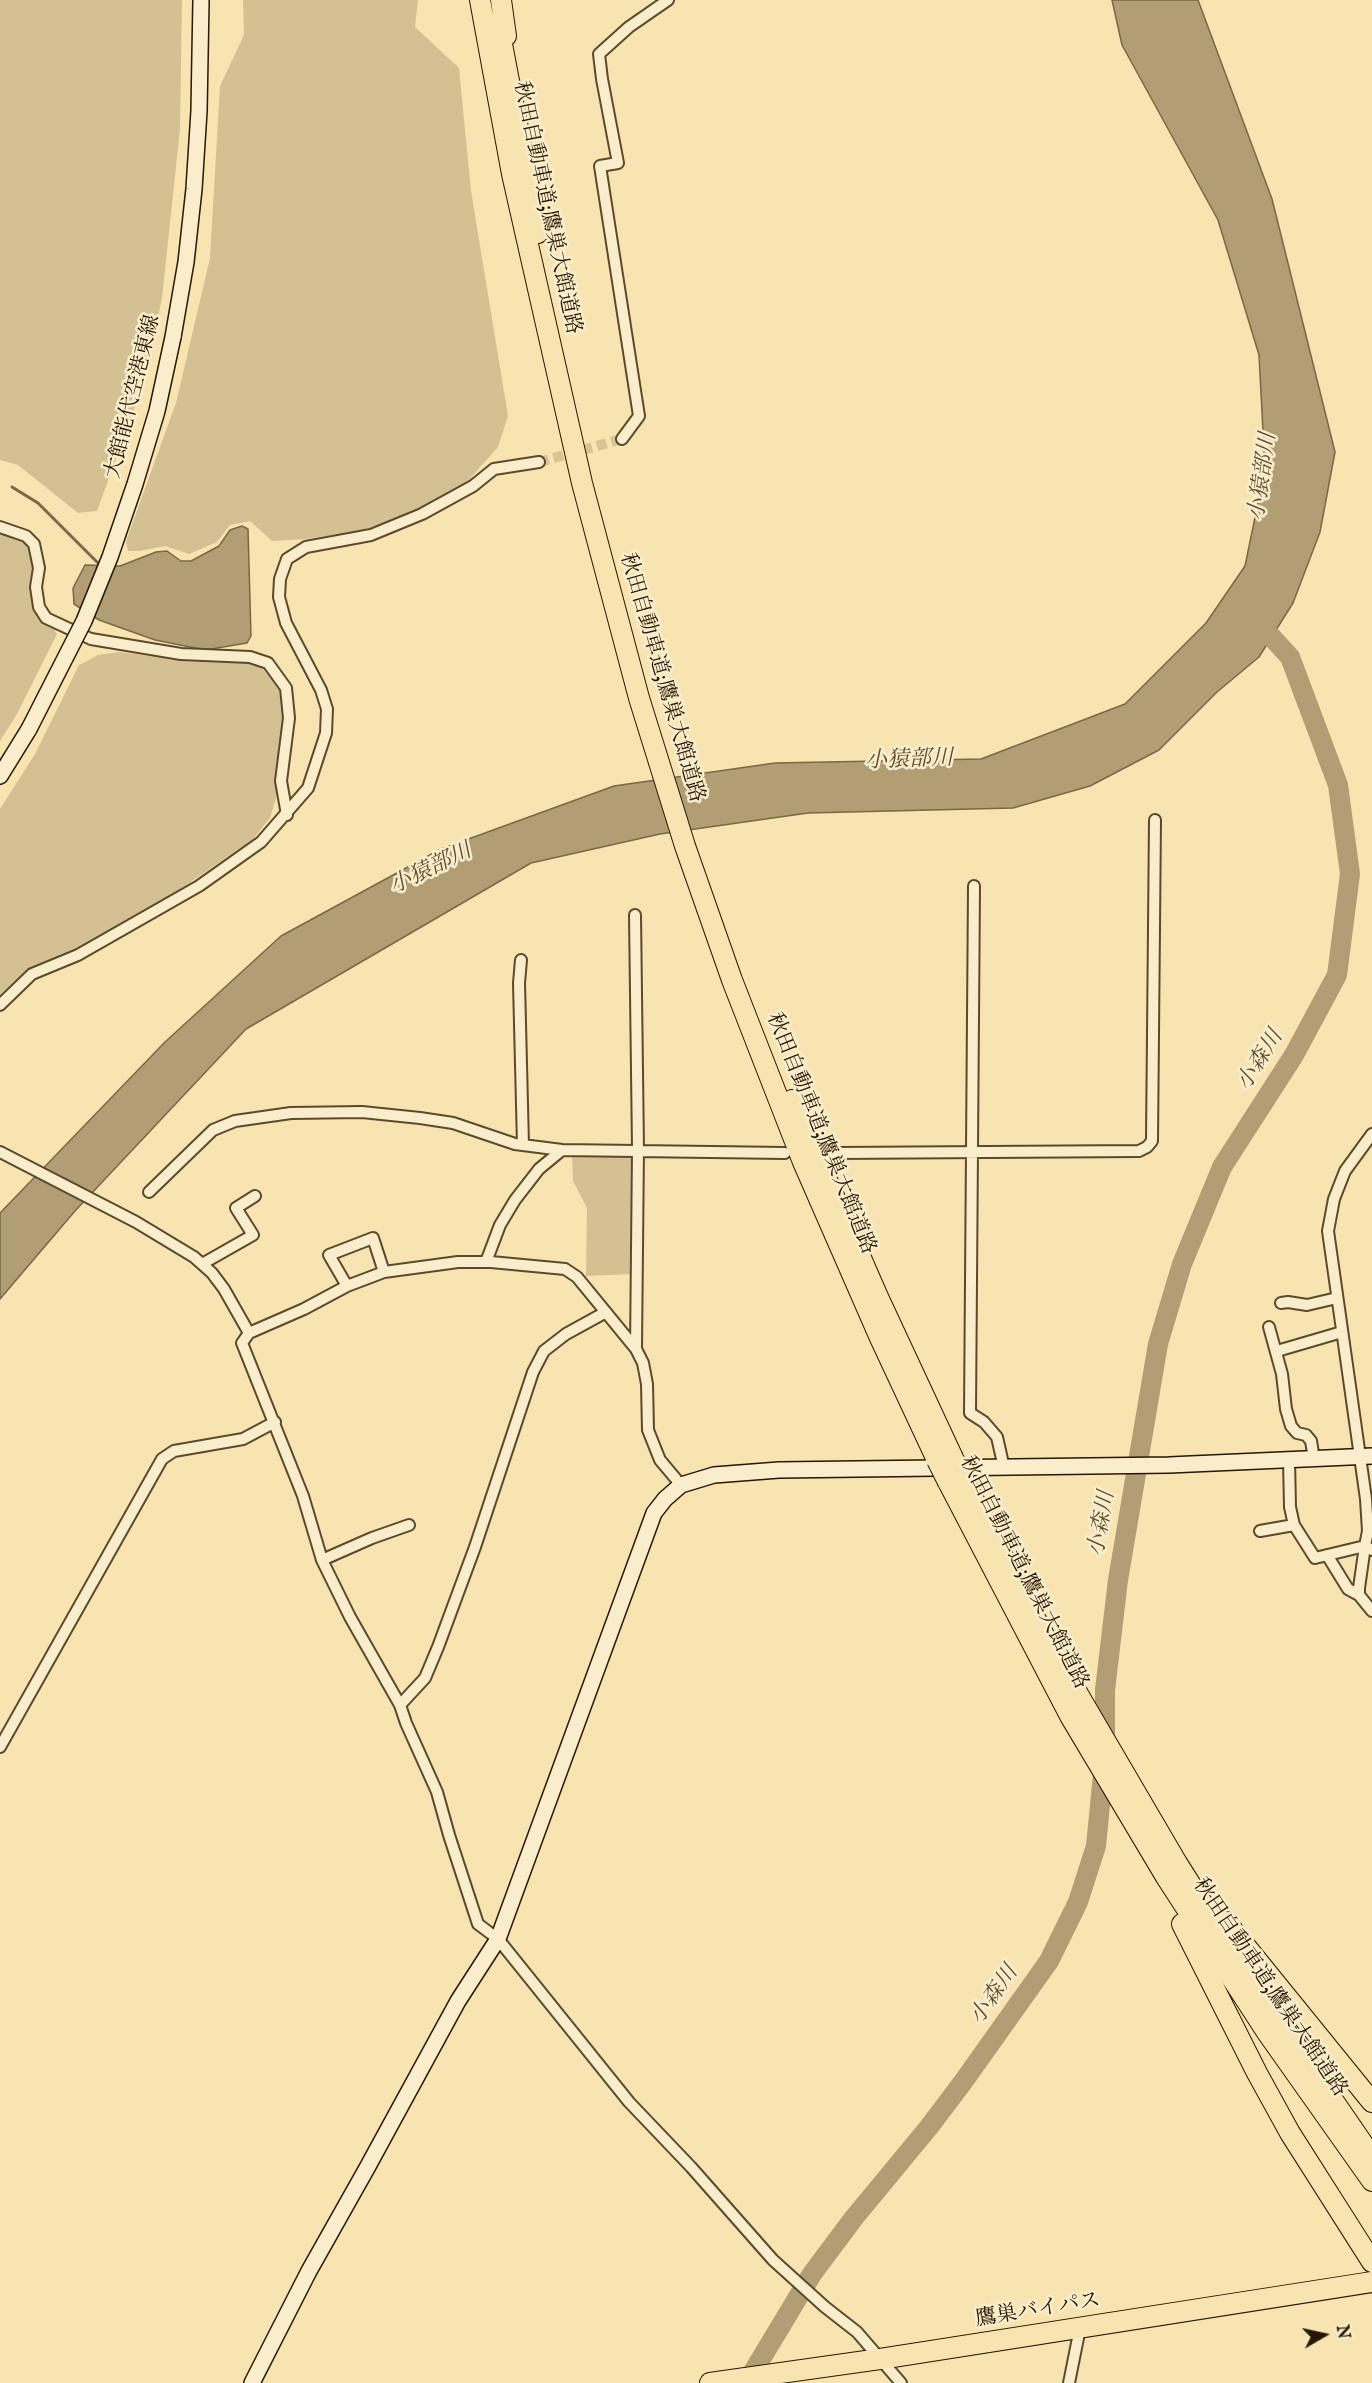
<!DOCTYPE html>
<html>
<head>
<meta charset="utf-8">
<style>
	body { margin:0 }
	#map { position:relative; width:1372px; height:2383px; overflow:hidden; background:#f7e4b1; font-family:"IM FELL English",serif }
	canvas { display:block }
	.north { position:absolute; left:1294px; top:2305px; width:60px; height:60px; -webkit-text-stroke:4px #faedcc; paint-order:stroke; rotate:81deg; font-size:16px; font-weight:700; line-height:24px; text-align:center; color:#281700 }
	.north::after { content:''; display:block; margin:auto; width:21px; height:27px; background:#281700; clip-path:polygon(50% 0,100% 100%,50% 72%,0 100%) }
</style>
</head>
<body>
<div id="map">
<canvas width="1372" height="2383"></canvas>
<div class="north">N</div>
</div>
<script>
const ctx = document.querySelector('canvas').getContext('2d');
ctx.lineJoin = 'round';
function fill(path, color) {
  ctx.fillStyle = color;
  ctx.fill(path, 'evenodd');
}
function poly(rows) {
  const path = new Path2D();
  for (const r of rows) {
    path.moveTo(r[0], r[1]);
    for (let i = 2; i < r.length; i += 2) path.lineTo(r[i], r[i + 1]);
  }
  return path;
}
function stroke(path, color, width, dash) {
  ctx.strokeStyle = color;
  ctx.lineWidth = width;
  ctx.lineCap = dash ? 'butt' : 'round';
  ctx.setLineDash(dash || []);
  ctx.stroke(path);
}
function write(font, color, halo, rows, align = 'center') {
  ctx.font = font + ' "IM FELL English","Noto Serif JP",serif';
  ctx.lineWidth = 5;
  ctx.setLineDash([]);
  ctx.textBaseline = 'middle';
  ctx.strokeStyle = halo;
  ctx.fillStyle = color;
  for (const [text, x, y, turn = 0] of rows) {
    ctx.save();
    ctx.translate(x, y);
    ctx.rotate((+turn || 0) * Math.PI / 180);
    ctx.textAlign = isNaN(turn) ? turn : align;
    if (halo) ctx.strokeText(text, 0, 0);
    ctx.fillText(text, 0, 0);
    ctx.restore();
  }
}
const green = poly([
	[0,0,182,0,180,129,162,298,145,379,97,511,78,513,18,465,0,460],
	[243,0,418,0,415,27,459,68,471,191,508,416,498,447,466,483,413,514,370,529,307,539,272,541,250,521,230,525,217,542,189,554,165,546,140,551,128,551,126,541,176,403,210,258,220,86,244,35],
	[10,534,24,540,31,553,34,571,36,610,45,625,54,629,57,634,17,714,0,741,0,535],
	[119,652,187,661,247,661,266,668,281,689,286,716,277,768,277,795,270,818,253,839,166,899,66,956,28,970,0,995,0,809,35,754,79,665,98,655],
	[634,1155,632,1274,586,1276,587,1208,573,1181,572,1156]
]);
const water = poly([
	[1112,0,1198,0,1272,199,1335,452,1320,532,1293,603,1259,657,1217,692,1159,750,1090,786,1013,808,808,813,660,834,531,863,246,1029,75,1211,0,1299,0,1213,165,1042,281,936,441,849,614,786,775,763,981,759,1125,704,1206,623,1245,566,1265,469,1259,355,1218,220,1122,45,1112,0],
	[242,526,248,529,251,636,247,643,205,650,155,640,99,620,74,604,73,588,85,565,120,566,156,552,167,551,181,561,191,561,219,546,230,530,242,526]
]);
const stream = poly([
	[12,487,38,503,101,566]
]);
const river = poly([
	[752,2383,753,2372,812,2274,853,2219,929,2127,963,2082,1049,1961,1078,1902,1096,1846,1105,1754,1105,1690,1118,1580,1158,1344,1182,1264,1222,1167,1294,1055,1337,975,1350,874,1338,785,1290,657,1266,631]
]);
const streetTunnel = poly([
	[539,462,622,439]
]);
const street = poly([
	[622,439,639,416,600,166,618,163,602,79,599,54,629,27,668,0],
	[0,527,26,536,34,544,39,568,36,587,39,607,46,618,91,639,181,654,250,657,268,663,286,688,289,718,281,781,287,815],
	[974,886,970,1413,984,1422,997,1437,1004,1468],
	[635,915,638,1149,636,1349],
	[521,960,519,983,523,1145],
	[0,1005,32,974,78,955,199,886,261,842,308,788,326,733,327,709,321,690,286,623,279,597,280,579,287,559,306,547,371,535,422,514,473,486,494,469,539,462],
	[0,1152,136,1222,194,1257,212,1273,224,1289,249,1333],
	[836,1153,1139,1151,1147,1147,1152,1141,1155,820],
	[149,1192,213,1130,235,1121,291,1113,362,1112,420,1118,453,1123,515,1144,562,1150,785,1153],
	[486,1262,500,1225,515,1200,539,1169,562,1150],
	[202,1264,253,1235,236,1208,255,1196],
	[347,1286,329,1255,373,1238,384,1272],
	[1281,1303,1288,1302,1307,1305,1337,1298],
	[1269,1327,1282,1374,1286,1409,1291,1426,1297,1433,1306,1435,1311,1441,1314,1459],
	[1277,1351,1342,1332],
	[1289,1460,1290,1507,1294,1525],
	[681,1485,660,1460,648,1430,647,1384,643,1363,636,1349,577,1277,565,1269,491,1262,458,1262,384,1272,347,1286,304,1309,249,1333,242,1343,303,1496,322,1560,350,1617,400,1705,406,1723,437,1792,449,1835,478,1924,498,1939,629,2102,691,2167,773,2260,825,2307,857,2332,901,2383],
	[1260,1531,1294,1525,1315,1558,1365,1546,1368,1531,1366,1499,1328,1231,1334,1199,1345,1171,1372,1134],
	[1372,1550,1365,1546,1359,1588,1359,1595,1372,1611],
	[1327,1555,1348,1589,1359,1595],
	[322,1560,372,1538,409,1525],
	[400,1705,425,1678,438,1647,475,1547,533,1372,544,1351,566,1334,606,1312],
	[0,1747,162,1459,174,1451,243,1439,275,1422],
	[1069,2383,1080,2328]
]);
const secondary = poly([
	[173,337,186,262,194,189,199,111,201,0],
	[0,776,29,729],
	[252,2383,309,2271,367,2168,458,2001,498,1939,654,1513,665,1499,681,1485,714,1475,779,1470,1169,1465,1372,1456]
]);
const highway = poly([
	[480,0,512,174,582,483,639,698,685,846,732,980,803,1162,880,1338,937,1460],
	[501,0,506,36],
	[498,23,538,233],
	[792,1100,878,1297,952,1456],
	[963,1479,1047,1641,1177,1863,1256,1988,1372,2157],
	[948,1482,1070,1716,1166,1877,1268,2034,1372,2181],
	[1226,1922,1372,2102],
	[1182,1924,1257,2073,1290,2133,1372,2262],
	[710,2383,880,2359,1372,2282]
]);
const secondaryBridge = poly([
	[29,729,84,621,110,557,135,484,157,411,173,337]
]);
const highwayBridge = poly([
	[952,1456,963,1479],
	[937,1460,948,1482]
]);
const streetNames = [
	["秋田自動車道;鷹巣大館道路",546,208,78],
	["大館能代空港東線",134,397,-76],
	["秋田自動車道;鷹巣大館道路",661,678,74],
	["秋田自動車道;鷹巣大館道路",820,1134,68],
	["秋田自動車道;鷹巣大館道路",1023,1573,63],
	["秋田自動車道;鷹巣大館道路",1269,1988,56],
	["鷹巣バイパス",1038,2311,-9]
];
const waterNames = [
	["小猿部川",1264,477,-82],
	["小猿部川",909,761,-2],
	["小猿部川",431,870,-26],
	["小森川",1261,1061,-58],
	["小森川",1103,1524,-80],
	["小森川",995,1996,-55]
];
fill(green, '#d4c193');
fill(water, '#b19e75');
stroke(water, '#7a6846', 1.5);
stroke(stream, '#7a6846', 3);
stroke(river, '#b19e75', 20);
stroke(streetTunnel, '#d8c596', 10, [10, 5]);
stroke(street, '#5c4a2c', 14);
stroke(secondary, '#281700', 18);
stroke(highway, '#281700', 22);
stroke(street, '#faedcc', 10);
stroke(secondary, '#faedcc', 15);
stroke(highway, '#f7e4b1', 20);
stroke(secondaryBridge, '#281700', 18, []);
stroke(highwayBridge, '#281700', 22, []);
stroke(secondaryBridge, '#faedcc', 15);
stroke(highwayBridge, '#f7e4b1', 20);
write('21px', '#281700', '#faedcc', streetNames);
write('italic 22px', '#5f4d2f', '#faedcc', waterNames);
</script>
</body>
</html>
